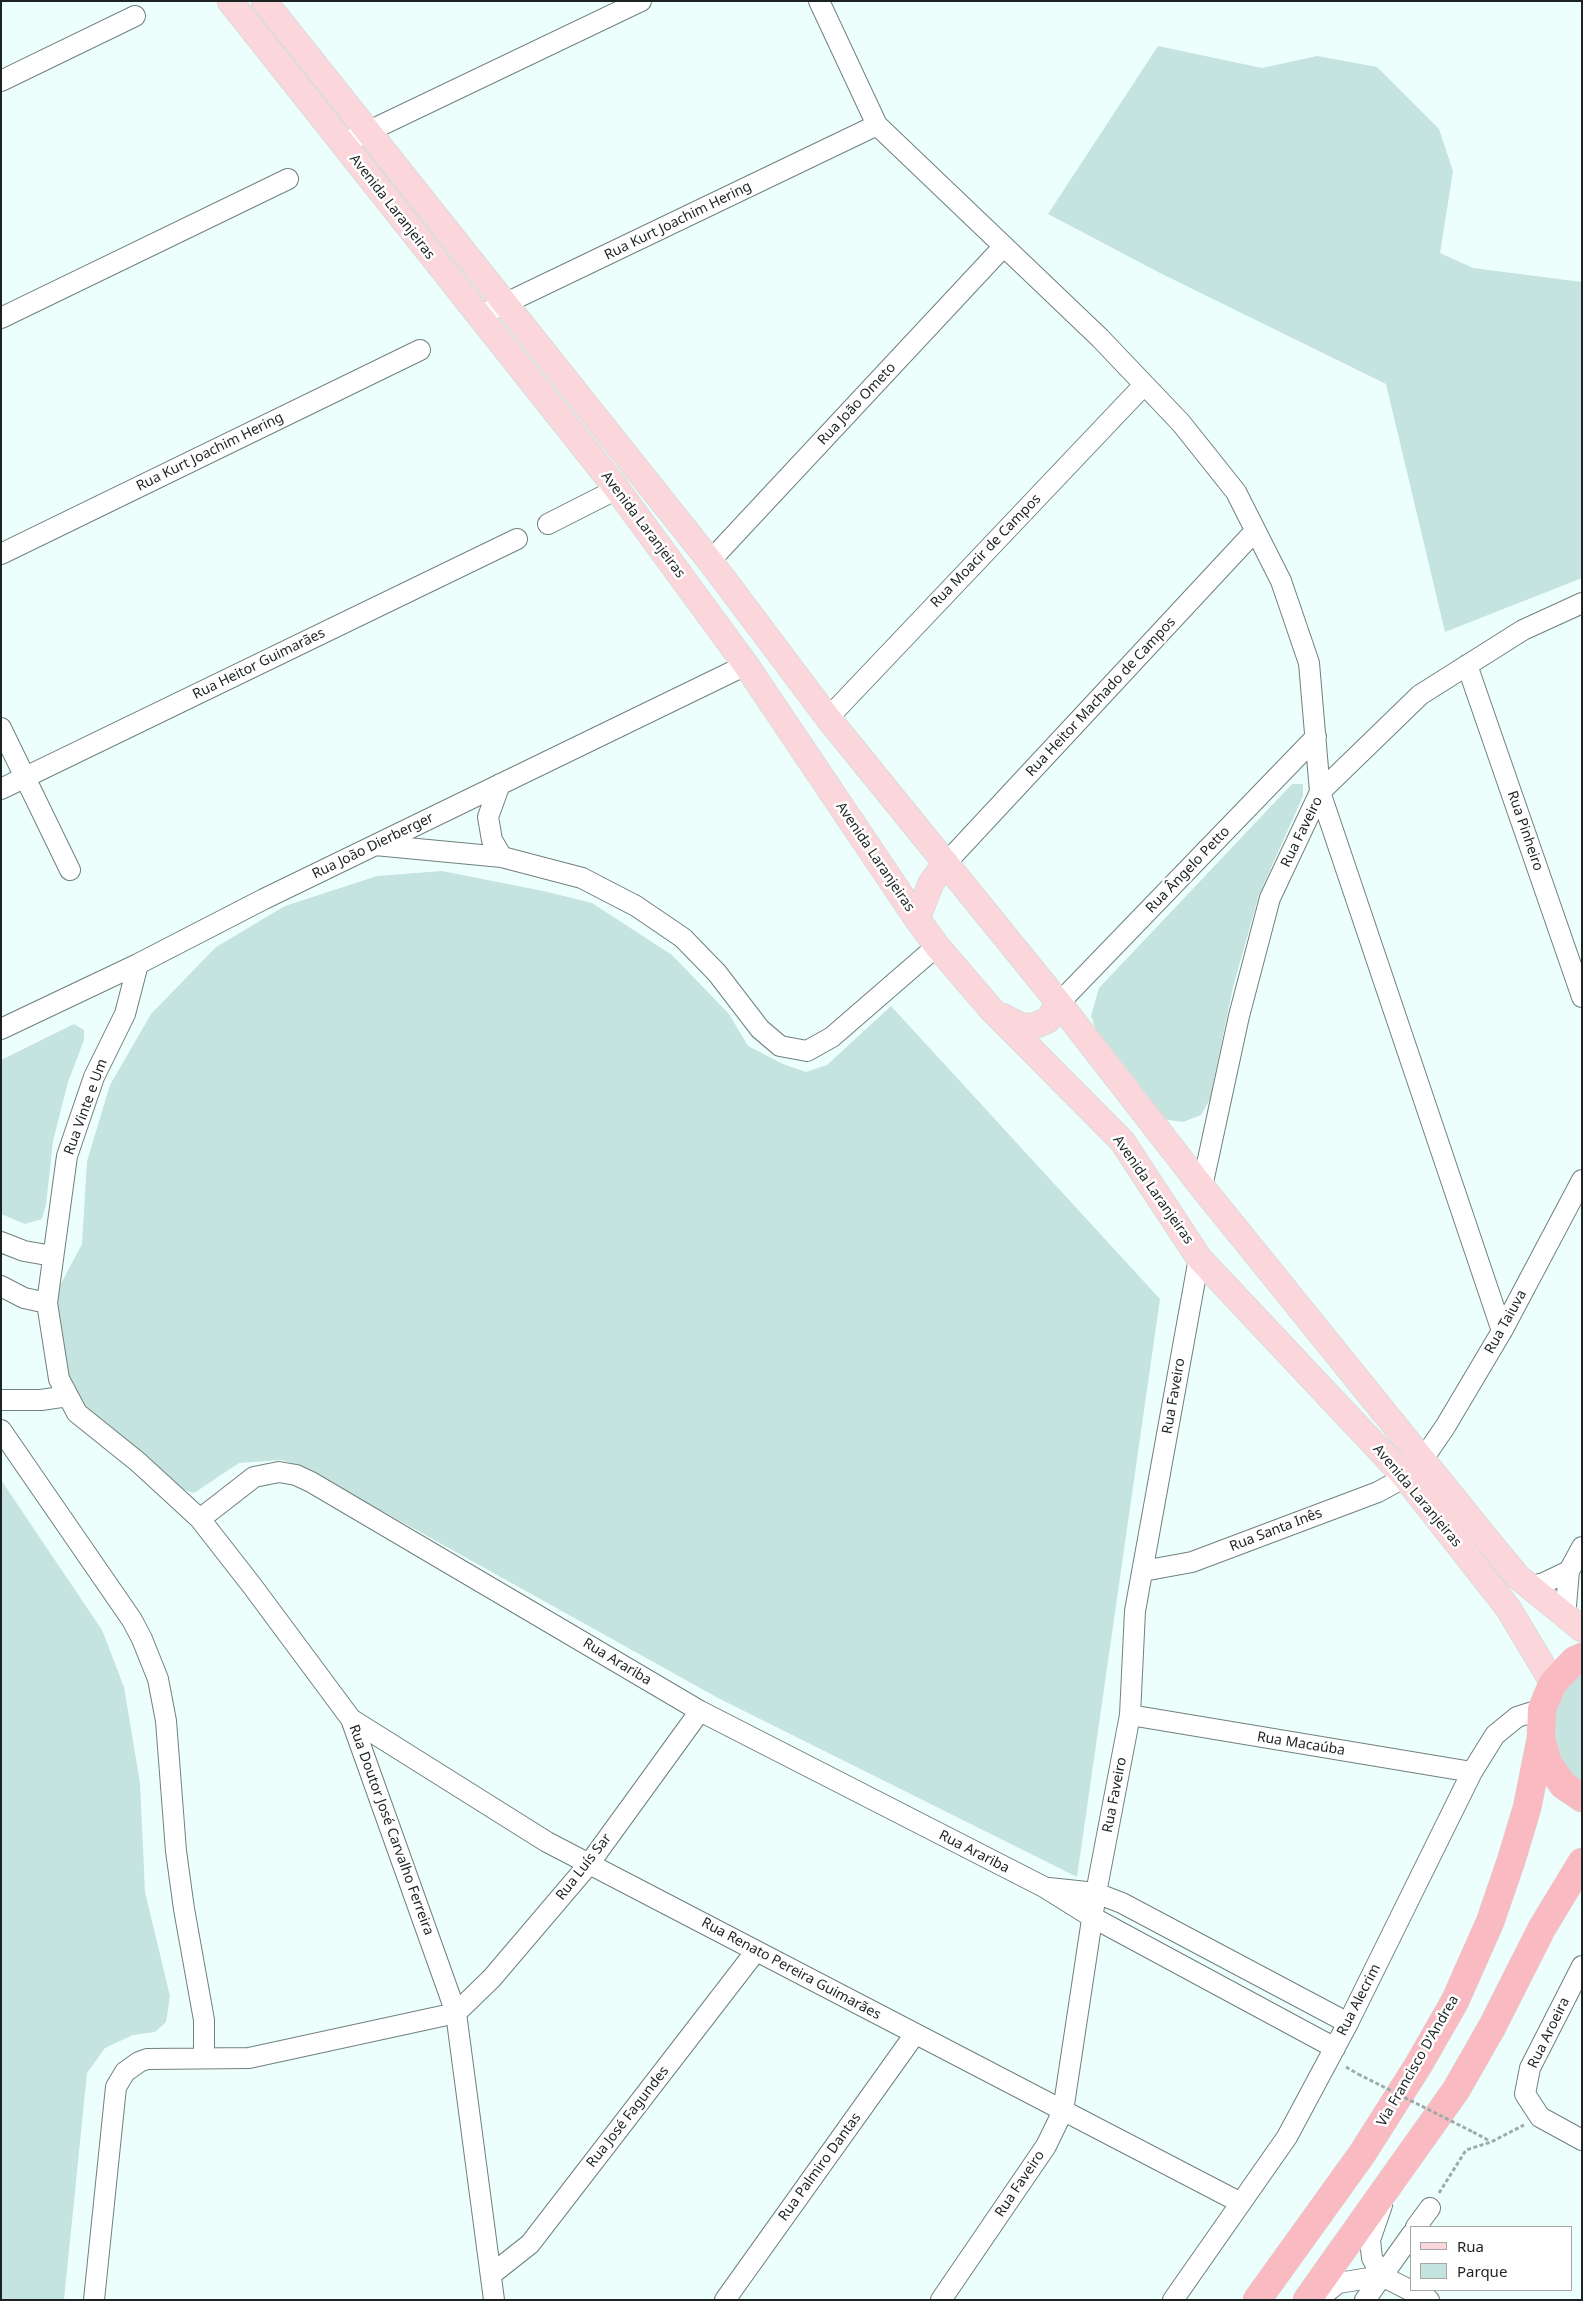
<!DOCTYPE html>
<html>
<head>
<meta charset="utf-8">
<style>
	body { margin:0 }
	#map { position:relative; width:1583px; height:2301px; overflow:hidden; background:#edfffc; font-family:"Noto Sans",sans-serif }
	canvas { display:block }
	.frame { position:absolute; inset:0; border:2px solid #1d2322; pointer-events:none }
	.legend { position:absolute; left:1410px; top:2226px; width:162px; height:65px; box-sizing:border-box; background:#fff; border:1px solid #a5a7a7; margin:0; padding:6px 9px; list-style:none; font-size:15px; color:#1d2322 }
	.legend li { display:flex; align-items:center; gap:10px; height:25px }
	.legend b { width:25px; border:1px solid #a5a7a7 }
</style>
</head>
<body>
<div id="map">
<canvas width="1583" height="2301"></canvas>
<div class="frame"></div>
<ul class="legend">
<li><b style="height:6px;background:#fbd6da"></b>Rua</li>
<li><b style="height:14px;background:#c5e3df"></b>Parque</li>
</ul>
</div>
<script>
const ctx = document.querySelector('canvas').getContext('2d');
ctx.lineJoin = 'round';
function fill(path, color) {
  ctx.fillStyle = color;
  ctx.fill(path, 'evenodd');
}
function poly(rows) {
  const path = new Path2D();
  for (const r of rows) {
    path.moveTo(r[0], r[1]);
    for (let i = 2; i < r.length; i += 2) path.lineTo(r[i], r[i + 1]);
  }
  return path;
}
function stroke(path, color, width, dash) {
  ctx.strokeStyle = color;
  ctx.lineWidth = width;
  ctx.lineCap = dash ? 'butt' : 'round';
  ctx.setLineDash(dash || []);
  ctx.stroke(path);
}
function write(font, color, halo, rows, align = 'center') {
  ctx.font = font + ' "Noto Sans",sans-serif';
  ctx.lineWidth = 5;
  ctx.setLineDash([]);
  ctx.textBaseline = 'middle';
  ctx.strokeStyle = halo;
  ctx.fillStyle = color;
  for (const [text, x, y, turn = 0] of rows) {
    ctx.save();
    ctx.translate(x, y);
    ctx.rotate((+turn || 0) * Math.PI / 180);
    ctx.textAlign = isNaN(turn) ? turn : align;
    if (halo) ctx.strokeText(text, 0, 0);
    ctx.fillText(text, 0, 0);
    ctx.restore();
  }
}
const green = poly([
	[1158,46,1262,68,1317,56,1377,67,1439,129,1453,171,1440,253,1473,268,1582,282,1582,578,1445,632,1386,384,1160,273,1048,214],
	[1292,784,1303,784,1303,796,1259,895,1233,987,1210,1099,1201,1115,1183,1122,1162,1119,1098,1036,1091,1016,1099,988],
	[442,871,543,891,592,903,672,955,729,1014,748,1046,783,1064,806,1072,827,1065,891,1006,1160,1299,1077,1877,718,1698,305,1468,282,1460,239,1463,194,1493,175,1487,91,1417,70,1388,55,1322,56,1293,82,1244,87,1161,110,1085,151,1014,216,947,285,906,377,876],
	[74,1024,84,1030,84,1040,68,1082,53,1141,46,1205,42,1219,25,1224,1,1214,1,1060],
	[1,1480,102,1630,124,1687,140,1783,145,1892,170,1996,166,2022,155,2032,133,2035,105,2048,87,2073,64,2300,1,2300],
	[1582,1671,1582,1786,1558,1755,1553,1718,1560,1693]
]);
const path = poly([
	[1346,2067,1358,2074],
	[1473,2132,1490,2141],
	[1439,2193,1466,2150,1491,2142,1524,2125]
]);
const minor = poly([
	[819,1,877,125,1100,338,1181,423,1236,492,1281,581,1309,663,1320,792,1502,1331],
	[1,81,135,16],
	[342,144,641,1],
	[479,316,877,125],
	[1,318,288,179],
	[548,524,617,489],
	[1,554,420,350],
	[710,561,1004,246],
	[1467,665,1582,997],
	[828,718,1144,385],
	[1,728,70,870],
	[500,784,488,817,492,840,502,857],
	[1,789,517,539],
	[375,845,502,857,582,878,636,906,683,938,717,973,760,1029,780,1046,807,1051,832,1037,937,946],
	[946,863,1255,531],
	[138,964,125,1014,94,1077,67,1156,47,1303,59,1379,77,1413,138,1462,200,1519,253,1587,351,1719,456,2013,494,2300],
	[1059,1003,1316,737],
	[1,1029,138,964,264,899,746,665],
	[1202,1187,1239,1016,1270,898,1320,792,1420,695,1523,630,1582,603],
	[1,1242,24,1251,53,1256],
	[1,1286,24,1298,47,1303],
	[1,1400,41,1400,68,1396],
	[1,1430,132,1620,142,1639,158,1679,166,1721,176,1851,184,1909,204,2020,204,2058],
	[1423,1459,1445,1427,1502,1331,1582,1180],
	[200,1519,254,1477,279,1472,296,1475,311,1482,700,1711,1044,1887,1092,1917,1335,2048],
	[1143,1571,1192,1562,1378,1492,1405,1477],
	[1529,1587,1544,1583,1569,1571],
	[1565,1617,1569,1571,1582,1547],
	[1130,1715,1472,1772],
	[351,1719,547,1842,1241,2203],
	[1049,1888,1096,1893,1122,1903,1348,2023],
	[1582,1966,1530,2068,1525,2094,1540,2117,1582,2140],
	[1416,2227,1430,2208],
	[492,2274,530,2244,756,1951],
	[1382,2276,1372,2258,1370,2240,1382,2205],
	[94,2300,116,2087,125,2072,139,2062,147,2059,249,2058,456,2013,492,1978,589,1864,700,1711],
	[725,2300,915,2034],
	[941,2300,1046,2146,1063,2111,1096,1893,1130,1715,1135,1611,1199,1258],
	[1173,2300,1287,2137,1348,2023,1472,1772,1495,1735,1517,1717,1542,1709],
	[1317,2300,1338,2283,1382,2276,1429,2300],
	[1365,2300,1412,2234]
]);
const major = poly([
	[230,1,617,489,746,665,917,919,937,946,991,1009,1122,1141,1199,1258,1405,1477,1508,1608,1553,1683],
	[264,1,710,561,828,718,1059,1003,1202,1187,1485,1537,1518,1577,1582,1629],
	[917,919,931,883,946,863],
	[1002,1016,1021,1026,1034,1026,1048,1020,1059,1003]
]);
const highway = poly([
	[1582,1657,1575,1660,1553,1683,1542,1709,1541,1738,1548,1763,1563,1785,1582,1798],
	[1257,2300,1362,2154,1419,2064,1455,2001,1490,1922,1511,1861,1527,1808,1541,1738],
	[1307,2300,1456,2090,1492,2027,1542,1928,1582,1862]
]);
const pathBridge = poly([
	[1358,2074,1473,2132]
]);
const streetNames = [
	["Avenida Laranjeiras",392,207,52],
	["Rua Kurt Joachim Hering",678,221,-26],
	["Rua João Ometo",857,404,-47],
	["Rua Kurt Joachim Hering",210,452,-26],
	["Avenida Laranjeiras",643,525,53],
	["Rua Moacir de Campos",986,551,-46],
	["Rua Heitor Guimarães",259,664,-26],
	["Rua Heitor Machado de Campos",1101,697,-47],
	["Rua Pinheiro",1525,831,71],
	["Rua Faveiro",1302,832,-64],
	["Rua João Dierberger",373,846,-26],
	["Avenida Laranjeiras",875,857,56],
	["Rua Ângelo Petto",1188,870,-46],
	["Rua Vinte e Um",86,1107,-70],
	["Avenida Laranjeiras",1153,1190,55],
	["Rua Taiuva",1506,1322,-61],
	["Rua Faveiro",1174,1396,-80],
	["Avenida Laranjeiras",1417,1496,50],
	["Rua Santa Inês",1276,1530,-21],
	["Rua Arariba",617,1662,31],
	["Rua Macaúba",1301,1744,9],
	["Rua Faveiro",1115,1795,-79],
	["Rua Doutor José Carvalho Ferreira",391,1830,70],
	["Rua Arariba",974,1852,27],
	["Rua Luís Sar",584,1867,-52],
	["Rua Renato Pereira Guimarães",791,1969,28],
	["Rua Alecrim",1359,2000,-63],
	["Rua Aroeira",1549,2033,-64],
	["Via Francisco D'Andrea",1418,2061,-60],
	["Rua José Fagundes",628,2117,-52],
	["Rua Palmiro Dantas",820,2167,-54],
	["Rua Faveiro",1020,2184,-56]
];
fill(green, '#c5e3df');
stroke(minor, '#70807e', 22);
stroke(major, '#dbdcdc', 27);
stroke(highway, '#dbdcdc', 29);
stroke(path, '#9daba9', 3, [4, 2.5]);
stroke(minor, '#fff', 20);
stroke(major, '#fbd6da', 25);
stroke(highway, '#f9bac2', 28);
stroke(pathBridge, '#9daba9', 3, [4, 2.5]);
write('14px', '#1d2322', '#fff', streetNames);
</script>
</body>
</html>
